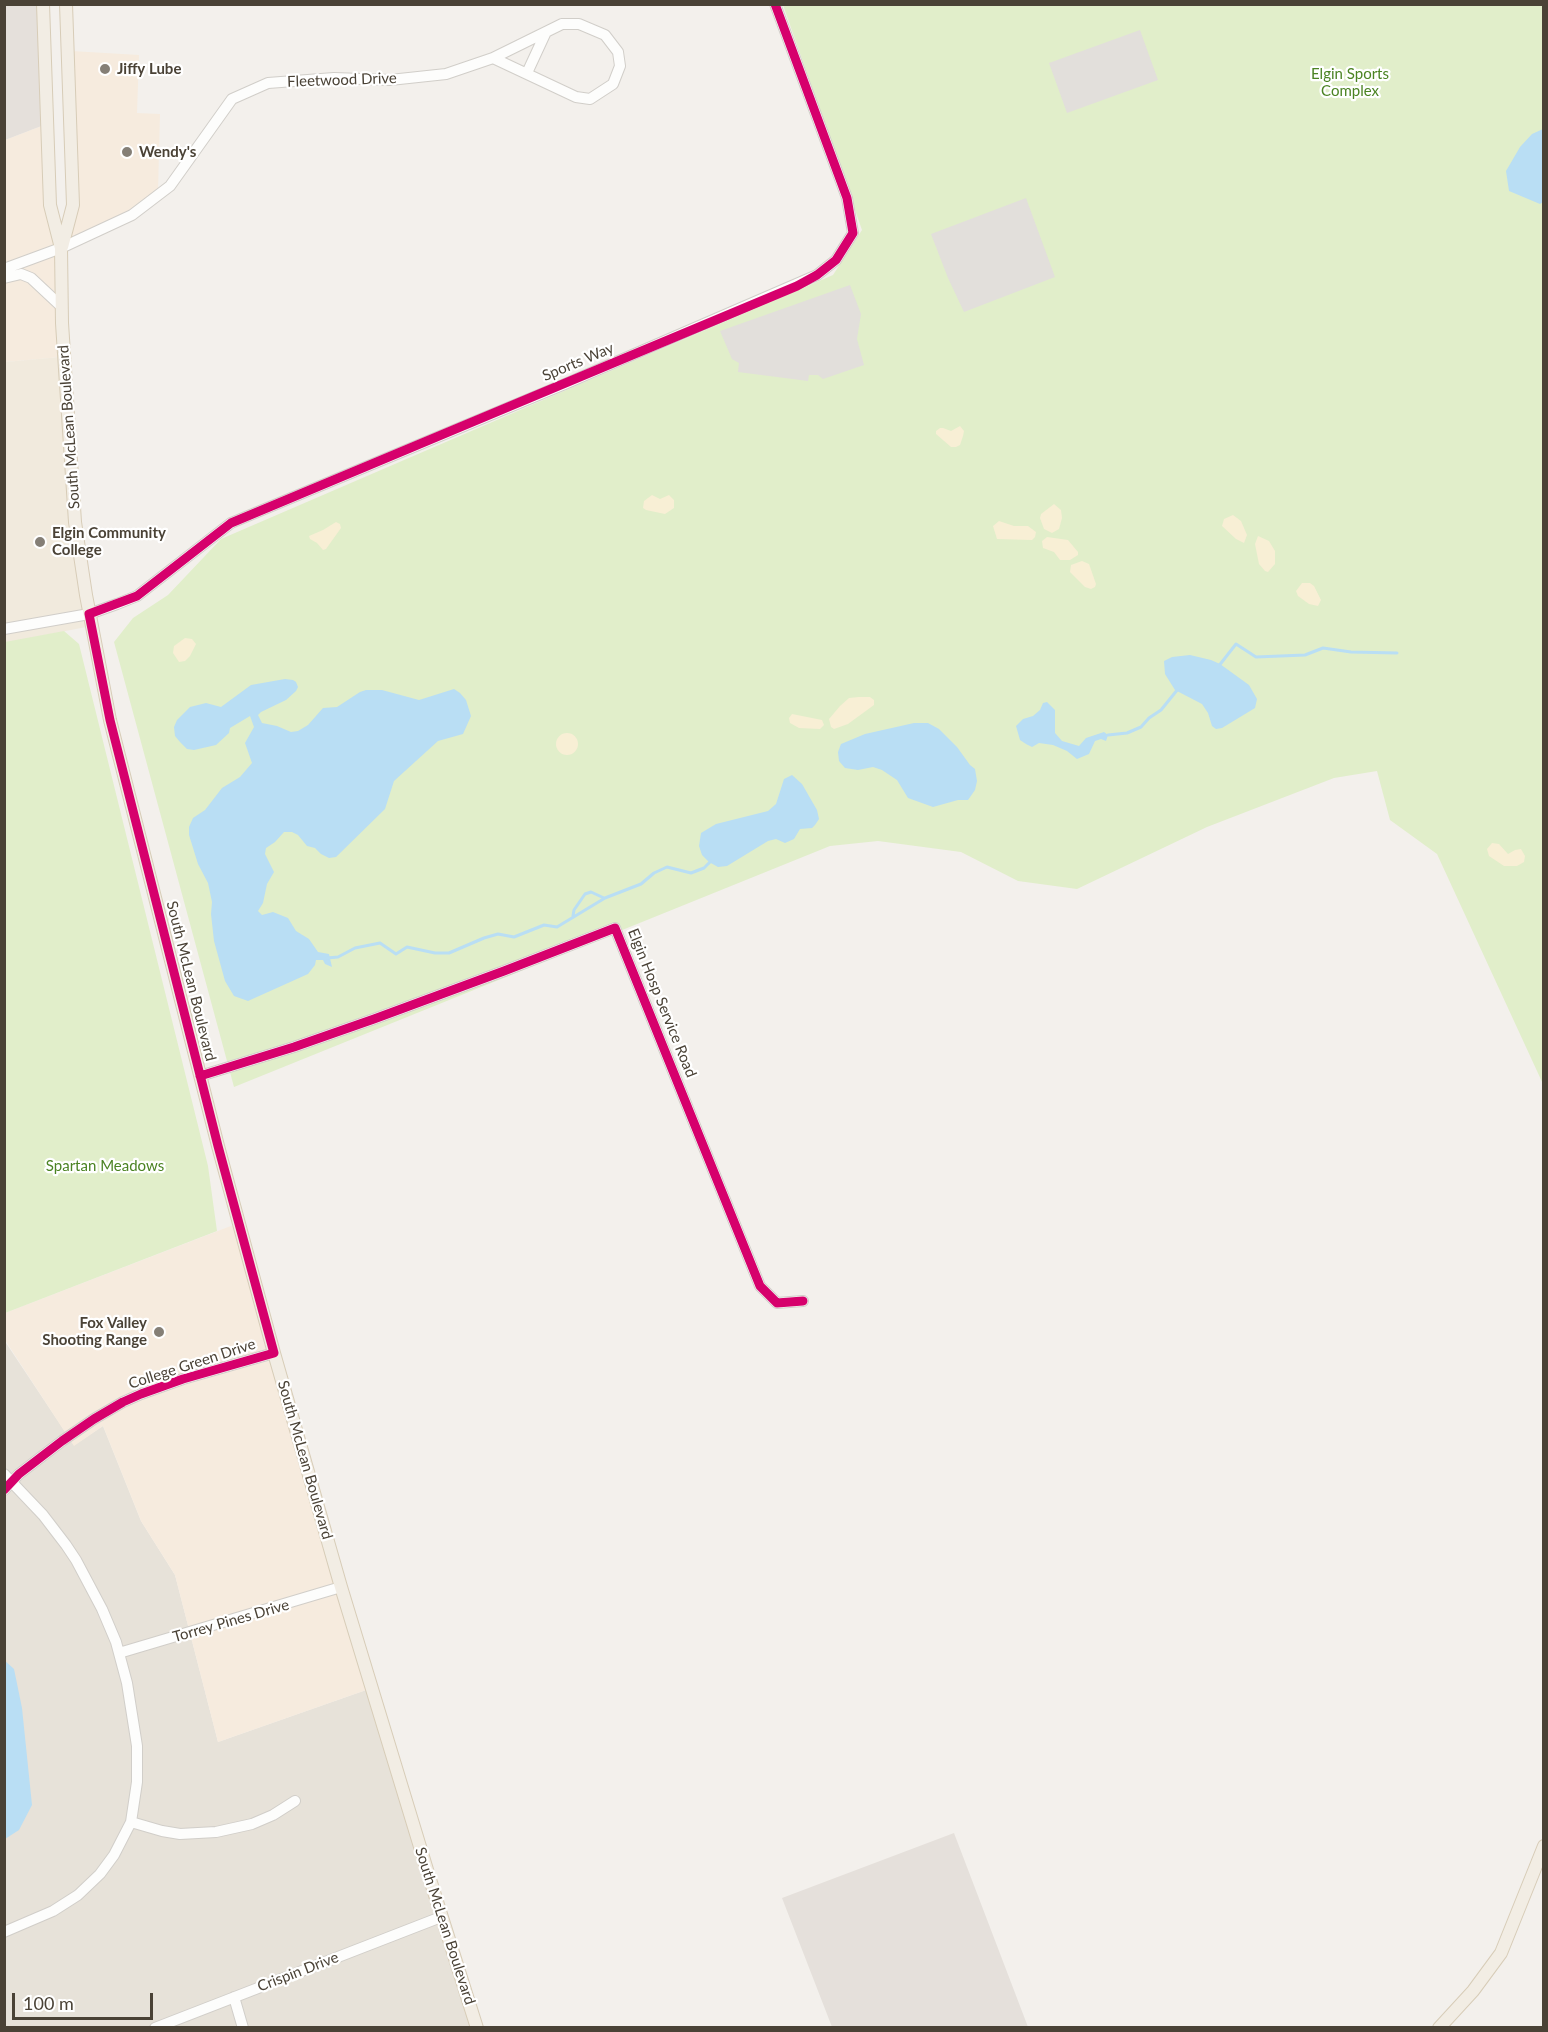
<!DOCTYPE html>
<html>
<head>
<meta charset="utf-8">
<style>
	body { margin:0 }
	#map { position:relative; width:1548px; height:2032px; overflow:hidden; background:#f3f0ec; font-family:Lato,sans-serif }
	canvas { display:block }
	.frame { position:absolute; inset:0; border:6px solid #4a4236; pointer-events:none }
	.scale { position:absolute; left:12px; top:1993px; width:141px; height:27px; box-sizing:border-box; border:3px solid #4a4236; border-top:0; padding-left:8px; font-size:18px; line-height:21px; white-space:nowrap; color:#4a4236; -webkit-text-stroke:4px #fff; paint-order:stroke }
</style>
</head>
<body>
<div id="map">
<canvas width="1548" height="2032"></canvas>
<div class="frame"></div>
<div class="scale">100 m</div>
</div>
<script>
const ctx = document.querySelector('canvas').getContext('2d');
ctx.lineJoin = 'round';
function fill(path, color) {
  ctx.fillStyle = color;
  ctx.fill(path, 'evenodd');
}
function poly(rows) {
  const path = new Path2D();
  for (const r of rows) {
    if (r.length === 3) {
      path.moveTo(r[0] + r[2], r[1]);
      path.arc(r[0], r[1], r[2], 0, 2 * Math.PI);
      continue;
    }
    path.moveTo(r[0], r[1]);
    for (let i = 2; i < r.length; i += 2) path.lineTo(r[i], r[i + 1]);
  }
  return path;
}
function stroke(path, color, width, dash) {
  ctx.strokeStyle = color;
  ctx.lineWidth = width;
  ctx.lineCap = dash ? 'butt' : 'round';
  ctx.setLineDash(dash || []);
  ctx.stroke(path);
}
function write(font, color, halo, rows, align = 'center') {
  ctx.font = font + ' Lato,sans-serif';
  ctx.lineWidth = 4.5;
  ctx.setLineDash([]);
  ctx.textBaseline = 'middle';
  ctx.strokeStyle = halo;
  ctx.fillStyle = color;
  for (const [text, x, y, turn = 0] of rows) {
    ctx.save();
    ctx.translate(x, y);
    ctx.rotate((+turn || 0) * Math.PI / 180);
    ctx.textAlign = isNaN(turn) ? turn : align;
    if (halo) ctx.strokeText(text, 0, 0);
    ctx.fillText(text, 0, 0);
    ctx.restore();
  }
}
const residential = poly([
	[4,1340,74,1445,103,1426,141,1521,175,1575,218,1742,369,1689,473,2027,5,2027]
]);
const commercial = poly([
	[71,51,139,55,137,113,160,114,158,192,129,213,65,244,75,204],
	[44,125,59,246,5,267,5,140],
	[59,252,61,357,5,362,5,273],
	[236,1224,369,1689,218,1742,175,1575,141,1521,103,1426,74,1446,5,1340,5,1313]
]);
const industrial = poly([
	[5,5,38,5,44,125,5,140],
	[954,1833,1028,2027,832,2027,782,1898]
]);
const education = poly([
	[61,357,86,627,5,643,5,362]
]);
const green = poly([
	[783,5,1543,5,1543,1084,1437,854,1390,820,1377,771,1334,778,1207,827,1077,889,1018,881,961,852,878,841,830,846,234,1087,114,642,133,618,168,595,221,539,833,275,862,230],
	[64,631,79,644,208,1166,217,1231,5,1313,5,642]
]);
const sand = poly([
	[960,426,964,431,963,436,960,445,956,447,951,447,936,434,936,431,940,428,943,428,951,431],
	[652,495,660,499,669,495,674,500,674,508,665,514,646,510,643,508,644,501],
	[1054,504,1061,510,1062,518,1059,529,1052,533,1044,529,1040,518,1041,514],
	[1233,515,1241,521,1247,535,1244,543,1236,539,1222,526,1224,519],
	[999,521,1014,526,1028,526,1036,532,1035,537,1032,540,997,539,993,526],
	[336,522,340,524,341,528,326,549,323,550,317,543,310,539,309,536,323,530],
	[1258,536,1269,541,1275,551,1275,564,1268,572,1265,571,1259,564,1255,544],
	[1047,537,1068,540,1078,552,1078,555,1070,560,1060,560,1054,552,1043,548,1042,541],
	[1082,561,1089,564,1096,584,1095,587,1091,589,1085,587,1070,572,1071,565],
	[1302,583,1310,583,1314,586,1321,600,1318,606,1309,604,1298,596,1296,591],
	[185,638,192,639,196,644,190,656,185,661,179,662,173,653,174,646],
	[859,697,870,697,874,700,874,705,848,724,834,729,831,727,829,719,840,706,849,698],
	[792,714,822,720,824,725,820,729,799,728,790,723,789,718],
	[567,744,11],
	[1492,843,1499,844,1508,854,1515,850,1521,849,1525,856,1524,862,1517,866,1504,866,1489,856,1487,849]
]);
const parking = poly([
	[1140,30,1158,80,1067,113,1049,63],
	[1026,198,1055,277,964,312,948,278,931,234],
	[850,285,861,314,857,339,864,365,823,379,818,375,809,375,808,381,738,372,739,363,732,359,720,331]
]);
const water = poly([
	[1543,129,1543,202,1540,204,1509,191,1506,171,1520,147,1532,134],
	[1190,655,1211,660,1220,664,1249,685,1257,699,1255,708,1222,728,1216,729,1212,726,1208,713,1202,704,1175,690,1165,674,1164,661,1172,657],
	[285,679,293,680,296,682,298,687,296,691,286,700,261,712,258,715,262,723,277,726,291,732,298,731,308,725,323,708,337,707,360,692,366,690,382,690,419,700,454,689,460,693,466,700,471,716,463,734,438,741,394,781,385,809,336,857,329,858,321,854,315,848,307,846,298,835,292,832,284,832,275,842,266,848,265,854,274,872,267,884,263,903,258,911,262,915,273,912,288,918,296,931,309,939,318,952,329,954,332,967,325,964,323,960,316,960,315,965,308,974,248,1001,234,996,225,981,214,941,211,914,212,902,208,883,198,864,189,835,189,827,193,818,205,810,222,788,240,777,252,763,245,743,254,727,250,716,230,728,229,733,216,745,194,750,187,749,180,742,175,736,174,727,177,720,190,707,206,703,221,707,251,685],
	[1047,702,1055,710,1055,733,1062,741,1079,746,1086,738,1104,732,1108,735,1106,741,1101,739,1095,741,1089,754,1077,759,1067,751,1053,745,1039,743,1032,747,1026,744,1020,740,1016,726,1023,719,1033,716,1040,710,1043,703],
	[914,723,928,723,939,729,957,747,970,765,975,769,977,781,975,790,968,800,958,800,933,807,908,798,897,780,882,770,873,767,858,770,845,768,839,761,838,752,841,744,865,734],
	[792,775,802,784,817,810,819,819,815,825,812,828,800,829,794,839,785,843,776,839,768,841,727,866,718,867,709,862,702,855,699,846,701,833,716,824,768,811,776,804,784,779],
	[4,1660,14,1669,22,1708,32,1805,19,1830,5,1839]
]);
const stream = poly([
	[1218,667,1236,644,1256,657,1305,655,1323,648,1351,652,1397,653],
	[1108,735,1127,733,1141,727,1149,718,1161,710,1178,689],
	[573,916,574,910,585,894,591,892,604,898],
	[327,958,338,957,355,948,380,943,396,954,407,947,435,953,449,953,484,938,498,934,514,937,544,925,557,927,605,898,641,884,654,873,667,867,691,873,704,868,711,861]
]);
const minor = poly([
	[562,24,579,24,605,35,618,52,620,66,613,84,590,99,576,97,493,58,562,24],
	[527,73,546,32],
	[4,269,61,248,132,215,170,186,232,99,268,83,334,78,390,80,446,74,493,58],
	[4,278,21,274,31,278,62,307],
	[4,629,89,614,117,604,137,596,231,523,565,384,817,275,836,260,853,233,847,198,775,4],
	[200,1076,294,1047,374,1019,504,971,615,928,760,1286,777,1303,803,1301],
	[4,1474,43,1515,66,1545,76,1560,102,1609,116,1642,127,1683,137,1746,137,1782,131,1822,114,1855,100,1874,78,1895,53,1911,4,1932],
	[4,1490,19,1474,62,1441,94,1419,123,1402,141,1394,183,1379,274,1353],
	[119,1653,341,1587],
	[131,1822,162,1831,180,1834,216,1832,252,1824,273,1815,295,1801],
	[234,1997,243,2028],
	[155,2028,441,1917]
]);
const major = poly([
	[43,4,50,205,61,248,62,323,75,522,86,595,110,720,218,1146,274,1353,341,1587,428,1873,477,2028],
	[62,247,73,205,66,4],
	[1439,2028,1473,1991,1501,1953,1544,1846]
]);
const cycleway = poly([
	[200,1076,294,1047,374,1019,504,971,615,928,760,1286,777,1303,803,1301],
	[4,1490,19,1474,62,1441,94,1419,123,1402,141,1394,183,1379,274,1353,218,1146,110,720,89,614,137,596,231,523,797,286,817,275,836,260,853,233,847,198,775,4]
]);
const markers = [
	[105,69,6,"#857f76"],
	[127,152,6,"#857f76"],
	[40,542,6,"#857f76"],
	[159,1332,6,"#857f76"]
];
const poiNames = [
	["Jiffy Lube",117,69],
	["Wendy's",139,152],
	["Elgin Community",52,533],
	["College",52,550],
	["Fox Valley",147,1323,"right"],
	["Shooting Range",147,1340,"right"]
];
const parkNames = [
	["Elgin Sports",1350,74],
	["Complex",1350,91],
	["Spartan Meadows",105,1166]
];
const streetNames = [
	["Fleetwood Drive",342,80,-2],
	["Sports Way",578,362,-23],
	["South McLean Boulevard",69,427,-94],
	["South McLean Boulevard",191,981,76],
	["Elgin Hosp Service Road",662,1003,68],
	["College Green Drive",192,1364,-18],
	["South McLean Boulevard",305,1460,74],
	["Torrey Pines Drive",231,1621,-16],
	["South McLean Boulevard",445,1926,72],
	["Crispin Drive",298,1972,-21]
];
fill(residential, '#e7e2d9');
fill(commercial, '#f6ebde');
fill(industrial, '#e5e0db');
fill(education, '#f1eadd');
fill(green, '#e1eeca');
fill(sand, '#f8efd5');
fill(parking, '#e2dfdb');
fill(water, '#b9def4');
stroke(stream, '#b9def4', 3);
stroke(minor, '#d1cec9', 12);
stroke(major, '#d7ccb7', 14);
stroke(minor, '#fdfdfc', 10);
stroke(major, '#f2ede4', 12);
stroke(cycleway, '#d6006c', 9);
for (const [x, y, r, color] of markers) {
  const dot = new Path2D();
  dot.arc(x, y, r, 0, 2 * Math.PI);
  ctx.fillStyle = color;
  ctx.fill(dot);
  stroke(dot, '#fff', 2);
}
write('bold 15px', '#4a4236', '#fff', poiNames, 'left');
write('15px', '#4b8323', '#fff', parkNames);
write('15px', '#4a4236', '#fff', streetNames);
</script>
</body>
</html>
